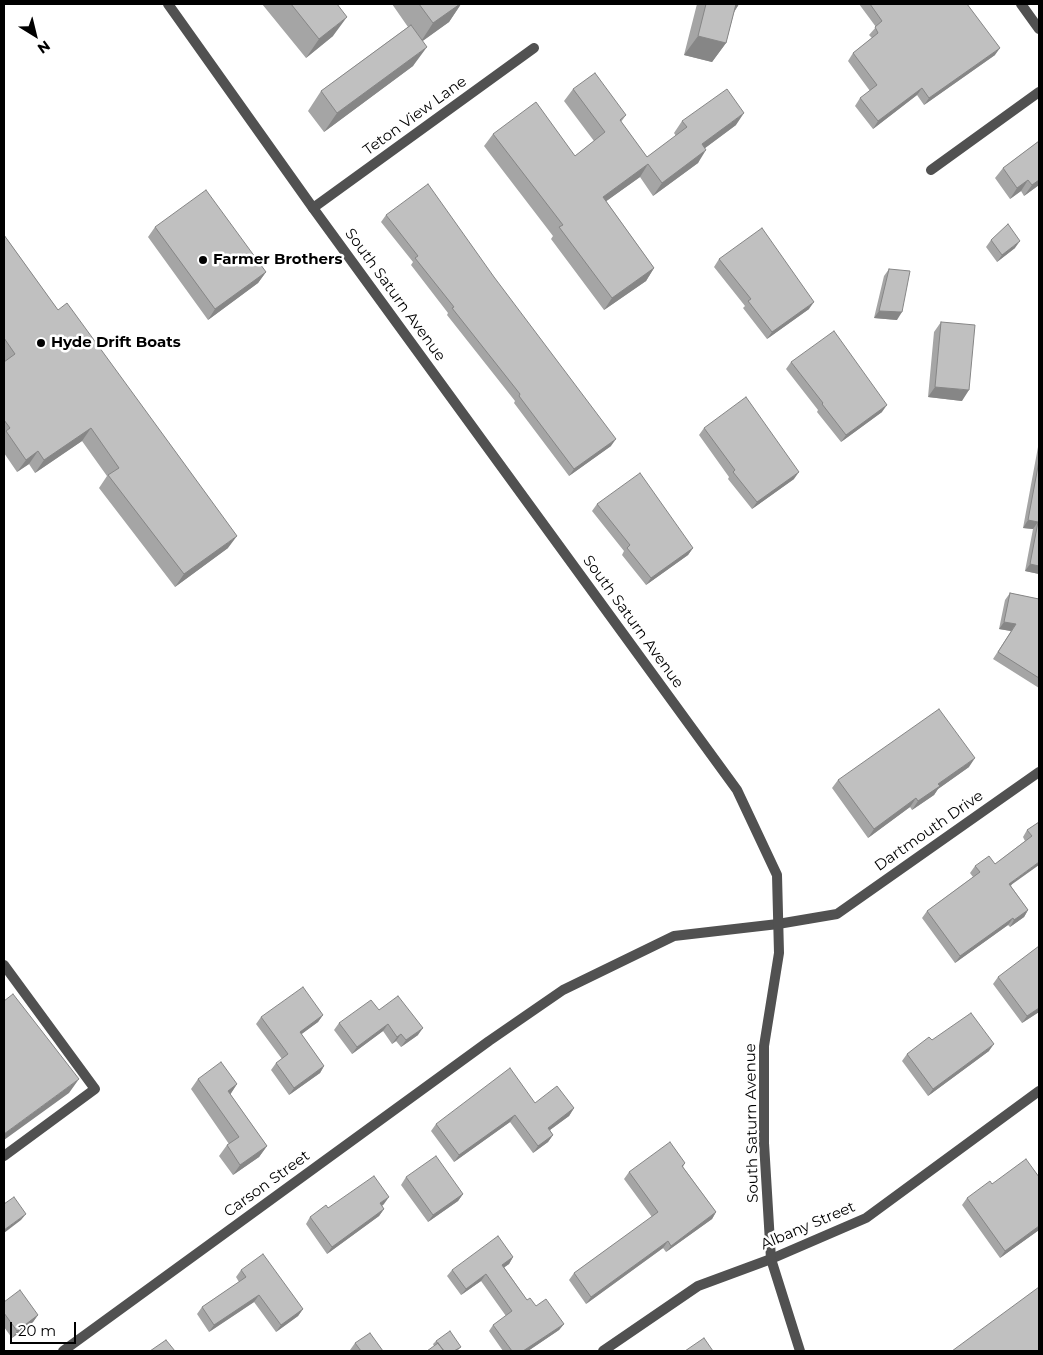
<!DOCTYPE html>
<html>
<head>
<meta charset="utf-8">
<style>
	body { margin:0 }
	#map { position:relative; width:1043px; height:1355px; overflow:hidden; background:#fff; font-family:Montserrat,sans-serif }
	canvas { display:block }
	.frame { position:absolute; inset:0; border:5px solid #000; pointer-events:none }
	.north { position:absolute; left:10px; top:10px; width:50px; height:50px; -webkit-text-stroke:4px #fff; paint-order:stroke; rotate:144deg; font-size:14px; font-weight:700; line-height:20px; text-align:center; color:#000 }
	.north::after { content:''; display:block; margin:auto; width:18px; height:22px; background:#000; clip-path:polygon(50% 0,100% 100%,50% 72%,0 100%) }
	.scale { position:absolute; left:10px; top:1322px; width:66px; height:22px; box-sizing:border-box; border:2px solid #000; border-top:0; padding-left:6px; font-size:15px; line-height:18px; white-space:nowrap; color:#000; -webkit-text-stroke:4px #fff; paint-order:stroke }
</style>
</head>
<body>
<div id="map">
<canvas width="1043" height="1355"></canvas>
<div class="frame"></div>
<div class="north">N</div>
<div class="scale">20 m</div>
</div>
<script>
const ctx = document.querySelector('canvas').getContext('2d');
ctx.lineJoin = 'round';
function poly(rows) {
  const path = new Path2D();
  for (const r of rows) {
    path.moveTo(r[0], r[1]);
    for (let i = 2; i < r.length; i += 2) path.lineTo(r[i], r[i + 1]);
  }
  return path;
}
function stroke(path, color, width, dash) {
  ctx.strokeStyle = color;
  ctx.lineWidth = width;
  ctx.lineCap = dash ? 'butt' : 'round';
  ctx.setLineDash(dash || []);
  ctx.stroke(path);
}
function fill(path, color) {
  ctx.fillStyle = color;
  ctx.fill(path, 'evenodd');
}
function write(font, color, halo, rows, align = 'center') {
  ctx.font = font + ' Montserrat,sans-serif';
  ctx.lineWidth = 5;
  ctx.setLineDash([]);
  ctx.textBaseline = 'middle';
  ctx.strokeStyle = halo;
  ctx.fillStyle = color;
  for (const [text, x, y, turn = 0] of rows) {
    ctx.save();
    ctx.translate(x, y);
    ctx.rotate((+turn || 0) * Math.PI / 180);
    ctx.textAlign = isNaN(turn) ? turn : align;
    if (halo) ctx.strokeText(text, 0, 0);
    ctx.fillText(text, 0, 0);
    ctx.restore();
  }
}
const service = poly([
	[4,965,95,1089,4,1156]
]);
const minor = poly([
	[1021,4,1039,29],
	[931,170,1039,92],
	[313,208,534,48],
	[63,1351,489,1041,563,990,674,936,778,924,837,914,1039,772],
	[603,1351,698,1286,771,1259,866,1218,1039,1091]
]);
const tertiary = poly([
	[168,4,313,208,737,790,777,875,779,953,764,1046,764,1143,771,1259,800,1351]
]);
const wall = poly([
	[262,4,337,4,333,36,306,58],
	[392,4,461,4,449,22,422,41,413,66,324,132,308,111,321,91,408,27],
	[697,4,739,4,734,12,726,43,712,62,684,55],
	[859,4,967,4,995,55,924,105,917,95,873,129,855,106,860,98,870,91,848,61,853,53,872,38,869,35,876,27],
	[573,89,626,115,621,122,647,157,676,136,674,133,682,121,736,125,705,148,698,163,653,196,640,177,606,201,654,268,646,281,604,310,551,239,553,236,484,146,493,134,575,156,594,141,564,101],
	[1039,141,1039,185,1024,196,1021,191,1010,199,995,178,1003,168],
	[386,215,611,446,569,476,514,403,515,401,447,315,448,313,411,265,413,262,381,222],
	[155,227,266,272,258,283,208,320,148,237],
	[4,235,228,548,175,587,99,488,107,476,82,441,35,473,29,464,17,472,4,453],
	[991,240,1015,248,997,262,986,247],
	[719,259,809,309,767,339,743,308,745,306,714,267],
	[889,269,897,320,874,318,884,276],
	[941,322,962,401,928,397,934,332],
	[791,362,882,412,841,442,817,412,818,410,786,369],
	[704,428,794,479,752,509,728,479,729,477,699,435],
	[1039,445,1039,574,1025,571,1033,529,1023,528,1038,447],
	[597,504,693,548,688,555,646,585,622,555,624,551,592,511],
	[1010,593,1039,599,1039,688,993,659,1011,631,999,629,1005,600],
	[969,767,938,789,934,795,912,810,910,807,868,838,832,788,838,780],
	[1039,822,1011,886,1028,910,1024,917,1010,927,1008,925,955,963,922,918,927,911,973,877,970,873,975,866,995,864,1025,841,1023,837,1027,830],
	[998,977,1039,1012,1022,1023,993,984],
	[379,1010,418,1035,401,1047,396,1041,392,1044,383,1031,352,1054,334,1030,339,1023],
	[323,1015,318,1022,301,1034,324,1066,320,1073,289,1095,271,1070,276,1063,282,1059,256,1024,261,1017],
	[932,1040,989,1051,928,1096,902,1061,907,1054],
	[198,1079,237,1084,230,1094,267,1146,259,1157,233,1175,219,1156,227,1145,229,1144,191,1089],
	[535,1103,574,1108,569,1116,550,1130,553,1135,548,1142,533,1153,510,1122,454,1162,431,1131,436,1124],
	[685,1163,683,1167,716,1212,712,1219,666,1252,663,1248,586,1304,569,1280,574,1273,652,1217,624,1179,629,1172],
	[406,1177,463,1194,458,1201,428,1222,401,1185],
	[992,1184,1039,1230,1000,1258,962,1205,967,1198],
	[384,1204,382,1206,384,1209,379,1216,327,1254,306,1224,310,1217,328,1208],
	[513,1257,509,1264,504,1267,527,1300,564,1324,559,1330,528,1351,503,1351,489,1331,493,1325,506,1316,481,1281,461,1295,447,1276,452,1270],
	[241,1270,303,1309,298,1316,276,1332,254,1302,209,1332,197,1314,202,1307,239,1282,236,1277],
	[4,1302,38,1315,33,1322,12,1338,4,1327],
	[436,1341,461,1347,458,1350,434,1346,433,1344],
	[355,1343,383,1351,351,1351,350,1350]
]);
const shadedWall = poly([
	[460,4,461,4,449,22,420,43,433,23],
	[730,4,739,4,734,12],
	[347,17,333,36,306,58,319,39],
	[698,36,726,43,712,62,684,55],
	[427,47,413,66,324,132,337,113],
	[1000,48,995,55,924,105,929,98],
	[922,88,917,95,873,129,878,121],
	[744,113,736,125,693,157,702,144],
	[706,150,698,163,653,196,662,183],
	[648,164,640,177,594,210,603,197],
	[1028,180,1021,191,1010,199,1017,188],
	[1039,180,1039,185,1024,196,1032,185],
	[1020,241,1015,248,997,262,1002,255],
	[654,268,646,281,604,310,612,298],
	[266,272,258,283,208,320,215,309],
	[814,302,809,309,767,339,772,332],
	[879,311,902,312,897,320,874,318],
	[935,387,969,390,962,401,928,397],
	[887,405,882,412,841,442,846,435],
	[91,428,82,441,35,473,44,460],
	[616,439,611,446,569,476,574,469],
	[38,451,29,464,17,472,26,460],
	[799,472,794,479,752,509,757,502],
	[1028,520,1038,522,1033,529,1023,528],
	[237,536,228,548,175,587,184,574],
	[693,548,688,555,646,585,651,578],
	[1030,564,1039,566,1039,574,1025,571],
	[1004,622,1016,624,1011,631,999,629],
	[975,758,969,767,938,789,934,795,912,810,918,801,938,784],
	[916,798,910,807,868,838,874,829],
	[1039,862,1039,865,1004,890,1009,884],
	[1028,910,1024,917,1010,927,1014,920],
	[1013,918,1008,925,955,963,960,956],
	[1039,1008,1039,1012,1022,1023,1027,1016],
	[323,1015,318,1022,295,1039,300,1032],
	[388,1024,383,1031,352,1054,357,1047],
	[423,1028,418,1035,401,1047,406,1040],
	[401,1034,396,1041,392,1044,397,1037],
	[994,1044,989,1051,928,1096,933,1089],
	[324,1066,320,1073,289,1095,294,1088],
	[79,1079,69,1093,4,1140,4,1134],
	[237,1084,230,1095,228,1091],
	[574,1108,569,1116,543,1135,548,1128],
	[515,1115,510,1122,454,1162,459,1155],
	[553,1135,548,1142,533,1153,538,1146],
	[267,1146,259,1157,233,1175,240,1165],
	[463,1194,458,1201,428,1222,433,1215],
	[389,1197,384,1204,375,1210,380,1203],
	[384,1209,379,1216,327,1254,332,1247],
	[716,1212,712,1219,666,1252,671,1246],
	[26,1214,21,1220,4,1233,4,1230],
	[1039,1226,1039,1230,1000,1258,1005,1251],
	[668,1241,663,1248,586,1304,591,1297],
	[513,1257,509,1264,498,1272,502,1265],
	[486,1274,481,1281,461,1295,466,1289],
	[259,1295,254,1302,209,1332,214,1325],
	[303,1309,298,1316,276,1332,281,1325],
	[38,1315,33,1322,12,1338,17,1331],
	[564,1324,559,1330,528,1351,523,1351]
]);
const building = poly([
	[291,4,337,4,347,17,319,39,291,4],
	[419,4,460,4,433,23,419,4],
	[706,4,736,4,726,43,698,36,706,4],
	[870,4,967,4,1000,48,929,98,922,88,878,121,860,98,877,85,853,53,878,33,875,27,882,21,870,4],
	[411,25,427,47,337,113,321,91,411,25],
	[595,73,626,115,620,120,647,157,687,127,682,121,727,89,744,113,702,144,706,150,662,183,648,164,603,197,654,268,612,298,559,227,563,225,493,134,536,102,575,156,605,132,573,89,595,73],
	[1039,141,1039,180,1032,185,1028,180,1017,188,1003,168,1039,141],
	[428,184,494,277,616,439,574,469,519,396,520,394,452,308,454,307,415,258,418,256,386,215,428,184],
	[206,190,266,272,215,309,155,227,206,190],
	[1008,224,1020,241,1002,255,991,240,1008,224],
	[762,228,814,302,772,332,748,301,751,299,719,259,762,228],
	[4,235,58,310,67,303,237,536,184,574,108,475,119,468,91,428,44,460,38,451,26,460,6,431,10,428,4,420,4,362,15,354,4,338,4,235],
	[889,269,910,271,902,312,879,311,889,269],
	[941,322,975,325,969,390,935,387,941,322],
	[834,331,887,405,846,435,822,404,823,403,791,362,834,331],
	[746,397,799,472,757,502,733,472,735,470,704,428,746,397],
	[1039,461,1039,566,1030,564,1038,522,1028,520,1039,461],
	[640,473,693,548,651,578,627,548,630,545,597,504,640,473],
	[1010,593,1039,599,1039,678,998,652,1016,624,1004,622,1010,593],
	[939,709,975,758,938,784,940,786,918,801,916,798,874,829,838,780,939,709],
	[1039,822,1039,862,1009,884,1028,910,1014,920,1013,918,960,956,927,911,980,872,975,866,989,856,995,864,1032,836,1027,830,1039,822],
	[1039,946,1039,1008,1027,1016,998,977,1039,946],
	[303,987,323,1015,300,1032,324,1066,294,1088,276,1063,288,1054,261,1017,303,987],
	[13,994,79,1079,4,1134,4,1001,13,994],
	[398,996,423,1028,406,1040,401,1034,397,1037,388,1024,357,1047,339,1023,371,1000,379,1010,398,996],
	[971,1013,994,1044,933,1089,907,1054,929,1037,932,1040,971,1013],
	[221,1062,237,1084,228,1091,267,1146,240,1165,227,1145,239,1137,198,1079,221,1062],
	[510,1068,535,1103,557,1086,574,1108,548,1128,553,1135,538,1146,515,1115,459,1155,436,1124,510,1068],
	[670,1142,685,1163,682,1166,716,1212,671,1246,668,1241,591,1297,574,1273,658,1212,629,1172,670,1142],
	[436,1156,463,1194,433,1215,406,1177,436,1156],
	[1026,1159,1039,1177,1039,1226,1005,1251,967,1198,990,1181,992,1184,1026,1159],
	[374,1176,389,1197,380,1203,384,1209,332,1247,310,1217,326,1205,328,1208,374,1176],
	[14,1197,26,1214,4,1230,4,1204,14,1197],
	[498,1236,513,1257,502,1265,527,1300,530,1298,536,1306,546,1299,564,1324,523,1351,512,1351,493,1325,512,1311,486,1274,466,1289,452,1270,498,1236],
	[263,1254,303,1309,281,1325,259,1295,214,1325,202,1307,246,1277,241,1270,263,1254],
	[1039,1287,1039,1351,952,1351,1039,1287],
	[20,1290,38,1315,17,1331,4,1313,4,1302,20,1290],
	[450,1331,461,1347,454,1351,444,1351,436,1341,450,1331],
	[370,1333,383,1351,361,1351,355,1343,370,1333],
	[704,1338,713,1351,685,1351,704,1338],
	[166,1340,175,1351,150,1351,166,1340],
	[438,1343,444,1351,427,1351,438,1343]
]);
const markers = [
	[203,260,5,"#000"],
	[41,343,5,"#000"]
];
const streetNames = [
	["Teton View Lane",415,116,-36],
	["South Saturn Avenue",395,295,54],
	["South Saturn Avenue",633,622,54],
	["Dartmouth Drive",929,831,-35],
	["South Saturn Avenue",752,1123,-91],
	["Carson Street",267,1184,-36],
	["Albany Street",808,1226,-23]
];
const poiNames = [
	["Farmer Brothers",213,260],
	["Hyde Drift Boats",51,343]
];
stroke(service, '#515151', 10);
stroke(minor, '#515151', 10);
stroke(tertiary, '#515151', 10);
fill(wall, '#a5a5a5');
fill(shadedWall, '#868686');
fill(building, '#c0c0c0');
stroke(building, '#868686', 1);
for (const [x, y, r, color] of markers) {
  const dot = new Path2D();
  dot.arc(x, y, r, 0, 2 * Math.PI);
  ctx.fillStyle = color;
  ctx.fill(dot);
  stroke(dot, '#fff', 2);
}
write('15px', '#000', '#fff', streetNames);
write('bold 15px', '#000', '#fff', poiNames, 'left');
</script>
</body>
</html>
